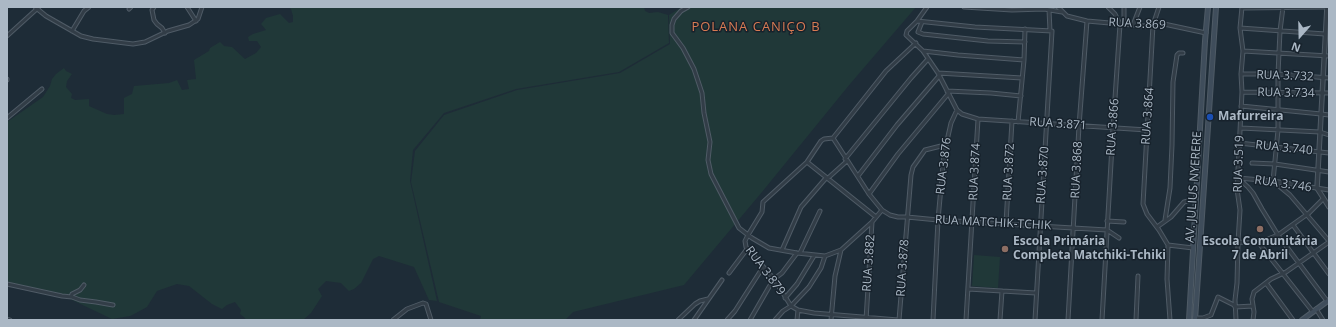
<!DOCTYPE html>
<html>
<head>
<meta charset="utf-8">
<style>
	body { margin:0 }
	#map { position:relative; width:1336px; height:327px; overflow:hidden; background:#1e2c37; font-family:"Open Sans",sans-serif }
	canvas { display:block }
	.frame { position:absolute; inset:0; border:8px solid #abb8c5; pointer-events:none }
	.north { position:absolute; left:1280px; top:16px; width:40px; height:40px; -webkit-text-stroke:3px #17222c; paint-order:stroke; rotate:200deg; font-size:11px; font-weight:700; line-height:16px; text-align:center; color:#abb8c5 }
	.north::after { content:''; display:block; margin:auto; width:14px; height:18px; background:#abb8c5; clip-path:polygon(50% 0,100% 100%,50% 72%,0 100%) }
</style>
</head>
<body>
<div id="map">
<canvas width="1336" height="327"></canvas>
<div class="frame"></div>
<div class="north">N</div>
</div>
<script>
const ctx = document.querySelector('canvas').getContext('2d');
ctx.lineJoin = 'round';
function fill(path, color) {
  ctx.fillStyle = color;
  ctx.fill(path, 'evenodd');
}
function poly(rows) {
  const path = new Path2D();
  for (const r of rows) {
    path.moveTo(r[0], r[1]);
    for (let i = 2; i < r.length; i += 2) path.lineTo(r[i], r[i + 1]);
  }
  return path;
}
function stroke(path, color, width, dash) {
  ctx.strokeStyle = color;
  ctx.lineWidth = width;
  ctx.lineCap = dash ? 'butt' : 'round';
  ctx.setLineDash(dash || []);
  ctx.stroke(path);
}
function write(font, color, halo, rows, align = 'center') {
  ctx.font = font + ' "Open Sans",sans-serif';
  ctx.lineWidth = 3;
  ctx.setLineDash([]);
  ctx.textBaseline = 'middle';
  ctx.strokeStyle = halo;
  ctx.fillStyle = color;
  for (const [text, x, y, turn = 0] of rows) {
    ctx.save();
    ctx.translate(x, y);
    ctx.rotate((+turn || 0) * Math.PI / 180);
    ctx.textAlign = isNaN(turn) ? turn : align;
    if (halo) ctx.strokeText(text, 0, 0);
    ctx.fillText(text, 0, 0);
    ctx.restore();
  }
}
const green = poly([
	[289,7,644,7,645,11,649,13,658,12,668,15,669,43,619,72,516,89,444,113,413,150,410,181,437,301,429,300,414,267,379,256,373,259,361,283,354,289,349,291,341,283,326,281,318,289,322,296,311,313,303,320,246,320,245,318,240,314,241,310,235,302,227,305,222,309,212,304,189,286,177,284,157,291,147,307,136,313,130,316,112,319,70,299,7,282,7,122,43,97,50,86,52,79,56,74,64,68,66,71,72,74,67,81,66,87,72,94,71,98,75,100,89,99,89,106,107,114,114,115,124,114,124,98,132,94,134,86,169,83,177,80,182,90,189,89,187,80,196,79,194,60,209,51,210,48,220,42,224,46,232,47,245,59,256,53,261,47,257,41,249,41,248,37,253,34,266,30,261,24,266,18,280,14,289,23,293,22,293,16,291,9],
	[682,7,916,7,850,84,762,192,684,285,573,312,565,320,480,320,481,316,439,302,411,182,415,151,444,115,517,90,620,73,670,44,669,15],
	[974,255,1000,257,998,288,972,286]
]);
const minor = poly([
	[35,7,46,16,81,36,93,39,133,44,145,42,168,31,189,25,198,19,202,7],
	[154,7,152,10,154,20,157,24,162,28,165,33],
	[187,7,196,21],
	[688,7,681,11,674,19,672,25,672,33,683,48,694,69,702,93,704,113,710,142,708,160,711,174,739,228,752,238,769,248,797,253,825,256,841,250,872,222],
	[927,7,917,21,907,31,906,35,923,51,938,73,957,110,962,114,978,119,1147,130],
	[964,7,1012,10,1044,9,1062,12],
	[1058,7,1067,16,1087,21,1144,26,1164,24,1206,33],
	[1159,7,1153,25,1143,204,1147,214,1159,230,1168,245,1167,279,1170,320],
	[1283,7,1280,31,1278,74,1278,130,1273,181,1290,195,1329,241],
	[1242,8,1329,7],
	[129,9,131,7],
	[1049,10,1050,31],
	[917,21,975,27,1052,31,1035,320],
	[922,22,918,32,923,34,988,41,1025,42],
	[1124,24,1124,7],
	[1133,25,1140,7],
	[1240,28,1325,34],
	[72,31,84,11,89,7],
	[7,36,39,7],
	[923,51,958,55,1024,60],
	[1243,51,1329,56],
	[938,73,1022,78],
	[1241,74,1278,74,1329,78],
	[7,80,7,79],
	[947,91,991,93,1021,96],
	[1242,92,1329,93],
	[1241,106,1321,114,1329,115],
	[7,118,42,89],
	[1018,122,1024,60,1025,29],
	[1241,128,1320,132,1329,135],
	[833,138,824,139,821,141,807,162,763,202,762,212,748,235,745,241,746,247,774,279,791,306,798,310,814,313,898,320],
	[833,138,869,194,882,210,890,215,898,217,907,217,938,220,1107,230],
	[833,138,886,71,916,43],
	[1239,143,1329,153],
	[845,159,911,78,928,59],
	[807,162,876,217],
	[1252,163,1275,164,1329,172],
	[858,176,897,125,939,76],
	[828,178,847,161],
	[1238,178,1248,187,1253,193,1262,209,1278,235,1327,301],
	[1238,178,1273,181,1329,190],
	[869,194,898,154,948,94],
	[1165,220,1170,188,1172,145,1173,82,1177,55,1179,53,1183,53],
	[1107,221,1124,222],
	[1006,223,1012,121],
	[1293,225,1329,274],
	[1157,227,1171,217,1184,202,1196,199],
	[1107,230,1119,238],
	[1238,242,1252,243,1263,241,1278,235,1309,213,1323,199],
	[1258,242,1313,312],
	[1168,245,1193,248],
	[782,250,801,207,826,178],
	[800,253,820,211],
	[729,273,747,249],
	[1266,283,1293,320],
	[7,284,62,296,72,297,80,300,96,302,113,305],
	[968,289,1036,293],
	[71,297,72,294,80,290,84,285],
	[785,298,797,284,814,256],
	[1316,309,1323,320],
	[1195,318,1203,318,1211,315,1218,297,1234,305,1235,307,1253,306],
	[7,319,10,320],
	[393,320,407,309,423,303,426,304,431,320],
	[678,320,695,304,700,301,708,299],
	[694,320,722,280],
	[727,320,735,311,763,267],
	[750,320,769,287,774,279,782,273,797,253],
	[775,320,783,311,791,306,809,287,821,268,825,256],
	[797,320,798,310],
	[831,320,835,276,841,250],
	[866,320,872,222,882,210],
	[899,320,911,175,913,167,925,150,945,145],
	[933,320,938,220,944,154,951,123,957,110],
	[966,320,978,119],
	[1000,320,1002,291],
	[1068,320,1079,126,1087,21],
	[1102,320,1113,128,1120,24,1115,14,1108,7],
	[1136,320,1138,276],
	[1236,320,1235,300,1237,283,1238,242,1240,210,1237,189,1242,92,1241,74,1243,51,1240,28,1242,7],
	[1253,320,1254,312,1252,299,1254,292,1271,279,1286,272,1329,242]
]);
const tertiary = poly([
	[1327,7,1317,188,1329,207]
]);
const secondary = poly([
	[1189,320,1205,41,1208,7],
	[1195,320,1216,7],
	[1302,320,1329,300]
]);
const markers = [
	[1210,117,4,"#1a4fb4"],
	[1260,229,4,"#8d6e63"],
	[1005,249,4,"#8d6e63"]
];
const streetNames = [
	["RUA 3.869",1137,24,3],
	["RUA 3.732",1285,76,2],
	["RUA 3.734",1286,93,1],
	["RUA 3.864",1148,116,-86],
	["RUA 3.871",1058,124,4],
	["RUA 3.866",1113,127,-86],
	["RUA 3.740",1284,148,6],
	["RUA 3.519",1239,164,-88],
	["RUA 3.876",944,166,-83],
	["RUA 3.868",1077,170,-87],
	["RUA 3.874",975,172,-87],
	["RUA 3.872",1009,172,-87],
	["RUA 3.870",1043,175,-86],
	["RUA 3.746",1283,184,8],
	["AV. JULIUS NYERERE",1194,187,-86],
	["RUA MATCHIK-TCHIK",993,223,3],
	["RUA 3.882",869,263,-86],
	["RUA 3.878",903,268,-86],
	["RUA 3.879",765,271,53]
];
const poiNames = [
	["Mafurreira",1218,117],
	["Escola Primária",1013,242],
	["Completa Matchiki-Tchiki",1013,256],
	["Escola Comunitária",1260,242,"center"],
	["7 de Abril",1260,256,"center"]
];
const neighbourhoodNames = [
	["POLANA CANIÇO B",756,27]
];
fill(green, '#203838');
stroke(minor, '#4f5b66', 5);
stroke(tertiary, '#4f5b66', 5.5);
stroke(secondary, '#4f5b66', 6);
stroke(minor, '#323d47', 3);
stroke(tertiary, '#323d47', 3.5);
stroke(secondary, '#3f4d5b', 4);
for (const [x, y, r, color] of markers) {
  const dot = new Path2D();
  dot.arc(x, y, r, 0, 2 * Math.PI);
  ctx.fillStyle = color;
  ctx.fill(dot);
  stroke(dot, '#17222c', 1.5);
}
write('12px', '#abb8c5', '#17222c', streetNames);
write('bold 12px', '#abb8c5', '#17222c', poiNames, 'left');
ctx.letterSpacing = '1px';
write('13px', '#d87b53', '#17222c', neighbourhoodNames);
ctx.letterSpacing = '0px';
</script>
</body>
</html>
